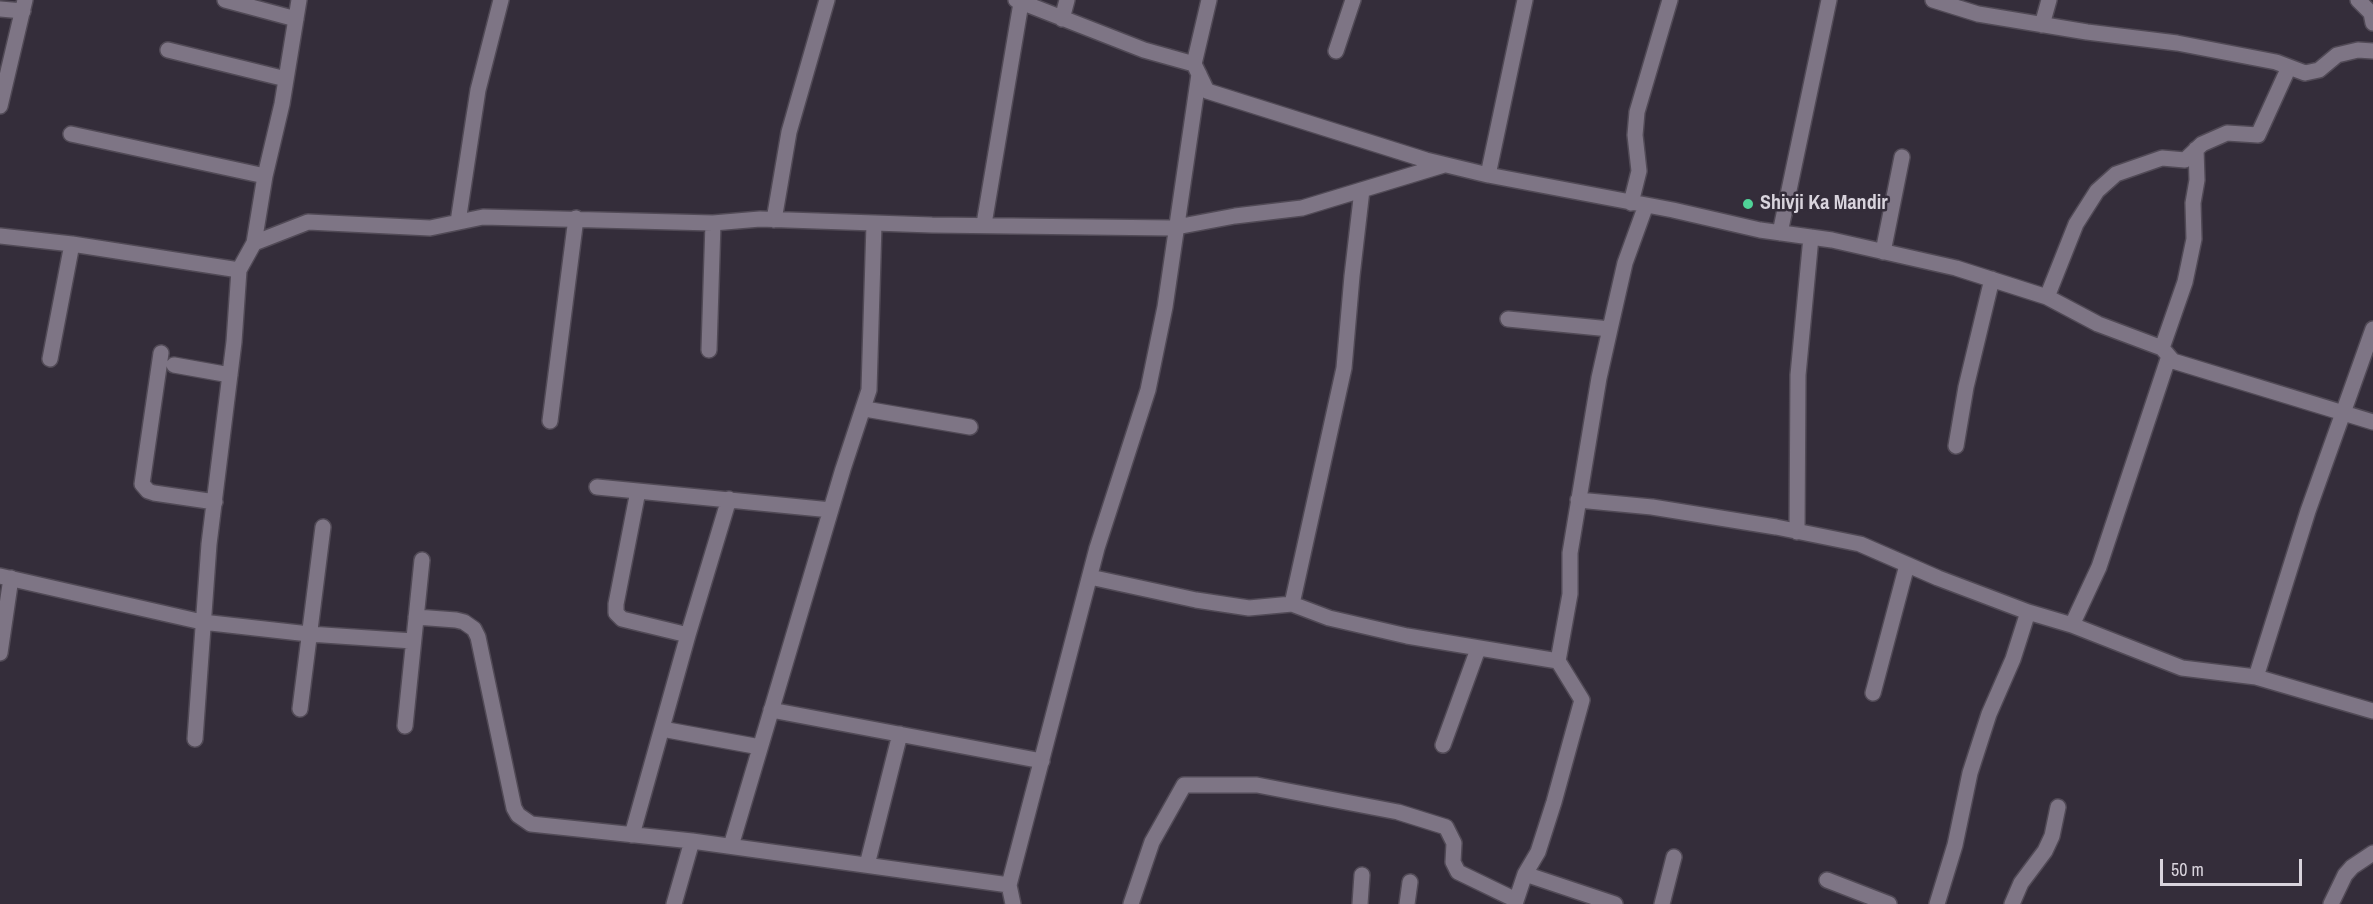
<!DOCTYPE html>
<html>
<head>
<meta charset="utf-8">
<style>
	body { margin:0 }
	#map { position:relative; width:2373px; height:904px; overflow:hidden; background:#342d3a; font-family:"Archivo Narrow",sans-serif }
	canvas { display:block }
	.scale { position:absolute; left:2160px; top:859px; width:142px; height:27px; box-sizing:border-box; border:3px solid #d9d4dd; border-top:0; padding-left:8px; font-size:18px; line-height:21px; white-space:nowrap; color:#d9d4dd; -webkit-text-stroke:4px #342d3a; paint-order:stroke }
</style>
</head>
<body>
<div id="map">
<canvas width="2373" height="904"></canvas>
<div class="scale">50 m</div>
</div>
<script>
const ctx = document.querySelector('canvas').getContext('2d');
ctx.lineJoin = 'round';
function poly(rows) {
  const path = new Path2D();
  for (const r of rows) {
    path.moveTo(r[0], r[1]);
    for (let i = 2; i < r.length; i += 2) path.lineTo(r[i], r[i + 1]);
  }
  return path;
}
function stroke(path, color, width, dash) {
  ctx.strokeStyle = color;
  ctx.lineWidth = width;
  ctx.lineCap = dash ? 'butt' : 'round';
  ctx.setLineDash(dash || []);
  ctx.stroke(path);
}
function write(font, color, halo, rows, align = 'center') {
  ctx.font = font + ' "Archivo Narrow",sans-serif';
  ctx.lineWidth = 5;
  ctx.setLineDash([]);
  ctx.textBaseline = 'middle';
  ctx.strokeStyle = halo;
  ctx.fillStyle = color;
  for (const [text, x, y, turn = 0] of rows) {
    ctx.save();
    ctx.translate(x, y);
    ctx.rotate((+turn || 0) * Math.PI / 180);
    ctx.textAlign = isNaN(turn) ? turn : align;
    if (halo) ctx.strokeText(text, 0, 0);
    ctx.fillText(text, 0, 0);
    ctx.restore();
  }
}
const minor = poly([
	[225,0,296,19],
	[1016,0,1144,50,1194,64,1209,0],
	[1933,0,1978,14,2087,32,2177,43,2276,62,2305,73,2319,70,2337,55,2358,50,2373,51],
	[2358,0,2371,13,2373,23],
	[0,9,23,11],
	[1062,19,1067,0],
	[2042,25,2049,0],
	[168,50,286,79],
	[1336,51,1353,0],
	[1194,64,1207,91,1426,160,1488,175,1673,210,1760,230,1832,240,1956,268,2047,297,2098,324,2162,348,2173,361,2373,422],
	[0,106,25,0],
	[71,134,265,176],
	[1488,175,1525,0],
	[1631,203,1639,171,1635,135,1637,112,1670,0],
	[774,220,789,132,827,0],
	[458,222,478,90,501,0],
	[984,224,1021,3],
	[1780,233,1829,0],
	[0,236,72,244,239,270,254,243,308,222,430,228,483,217,713,223,760,219,932,225,1171,228,1235,216,1302,208,1444,165],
	[254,243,265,176,282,104,299,0],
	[1883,252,1902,157],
	[2047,297,2076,224,2097,191,2116,174,2162,158,2185,160,2202,144,2227,133,2258,135,2289,67],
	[1508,319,1610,329],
	[2162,348,2185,282,2194,239,2193,203,2197,180,2196,149],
	[709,350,713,223],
	[161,353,142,484,148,491,154,493,215,502],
	[50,359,72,244],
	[174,365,230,375],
	[865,409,970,427],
	[550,421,576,218],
	[1956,446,1966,387,1992,279],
	[597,487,831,510],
	[638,491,616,604,616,613,622,619,688,635],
	[1578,500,1652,507,1776,527,1860,544,1938,578,2028,612,2072,625,2182,668,2256,677,2373,711],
	[1797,532,1798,375,1811,237],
	[0,576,202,622,309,634,413,641],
	[1090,577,1196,600,1249,608,1292,604,1329,618,1407,636,1558,661],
	[1292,604,1344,368,1352,276,1362,190],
	[416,617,456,620,464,622,474,629,478,637,514,808,518,815,531,824,692,841,1009,885],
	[2072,625,2099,567,2169,356],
	[0,653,11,578],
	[2256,677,2308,511,2373,329],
	[1873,693,1907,565],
	[300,709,323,527],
	[771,710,1042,761],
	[405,726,422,560],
	[662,729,760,747],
	[195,739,209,544,234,342,239,270],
	[1443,745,1478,649],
	[632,835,688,635,729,499],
	[731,846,843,469,869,390,874,224],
	[867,865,900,734],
	[1525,874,1615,904],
	[1827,880,1889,904],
	[674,904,692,841],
	[1013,904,1009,885,1097,548,1148,390,1165,307,1199,74],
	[1131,904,1152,842,1184,785,1257,785,1398,812,1446,827,1454,843,1453,862,1458,872,1516,900],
	[1360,904,1362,875],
	[1407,904,1410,882],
	[1515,904,1525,874,1538,852,1554,802,1582,700,1558,661,1570,594,1570,553,1599,378,1610,329,1625,263,1646,205],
	[1662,904,1674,857],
	[1937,904,1955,845,1970,773,1989,714,2013,659,2028,612],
	[2012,904,2021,883,2045,851,2052,836,2058,807],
	[2331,904,2345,875,2352,867,2373,853]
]);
const markers = [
	[1748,204,6,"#50d398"]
];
const poiNames = [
	["Shivji Ka Mandir",1760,204]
];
stroke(minor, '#514a56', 18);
stroke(minor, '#7e7585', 15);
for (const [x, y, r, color] of markers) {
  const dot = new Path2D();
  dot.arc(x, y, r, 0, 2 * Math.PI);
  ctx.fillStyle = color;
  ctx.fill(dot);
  stroke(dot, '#342d3a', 2);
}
write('bold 20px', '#d9d4dd', '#342d3a', poiNames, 'left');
</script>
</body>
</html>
